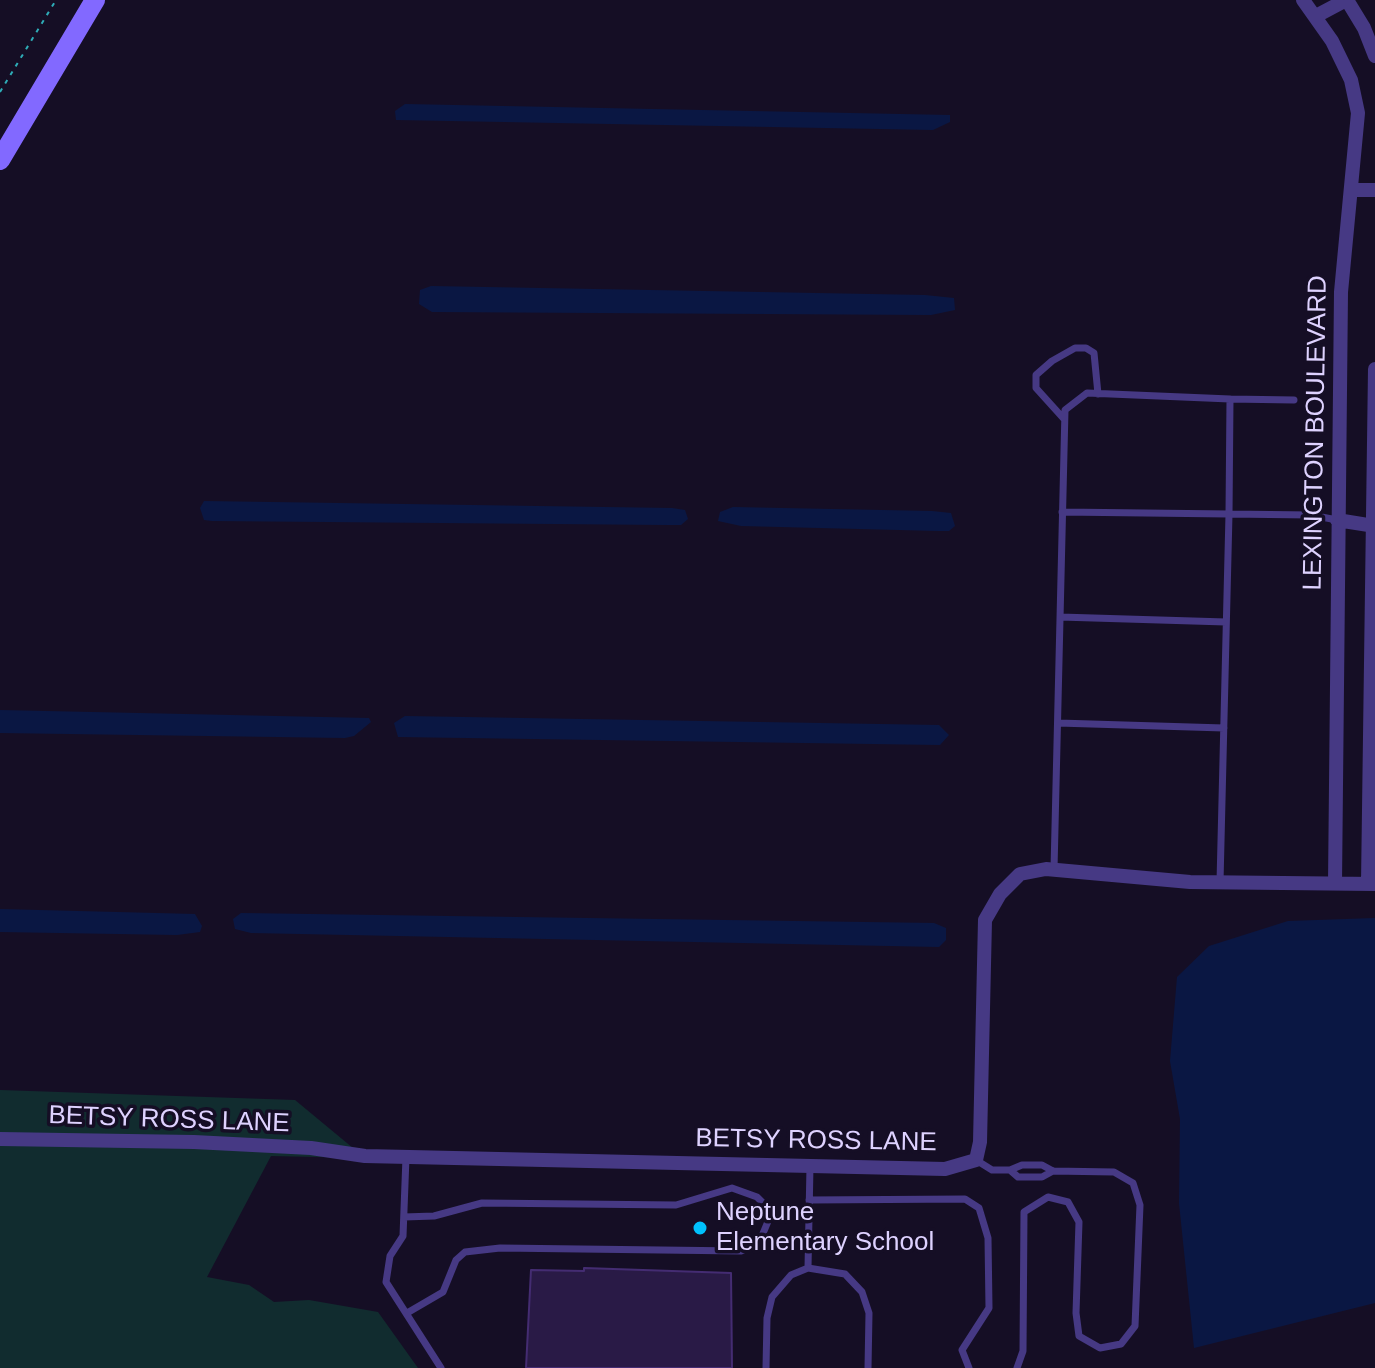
<!DOCTYPE html>
<html>
<head>
<meta charset="utf-8">
<style>
	body { margin:0 }
	canvas { display:block; background:#150e25 }
</style>
</head>
<body>
<canvas width="1375" height="1368"></canvas>
<script>
const ctx = document.querySelector('canvas').getContext('2d');
ctx.lineJoin = 'round';
function fill(path, color) {
  ctx.fillStyle = color;
  ctx.fill(path, 'evenodd');
}
function poly(rows) {
  const path = new Path2D();
  for (const r of rows) {
    path.moveTo(r[0], r[1]);
    for (let i = 2; i < r.length; i += 2) path.lineTo(r[i], r[i + 1]);
  }
  return path;
}
function stroke(path, color, width, dash) {
  ctx.strokeStyle = color;
  ctx.lineWidth = width;
  ctx.lineCap = dash ? 'butt' : 'round';
  ctx.setLineDash(dash || []);
  ctx.stroke(path);
}
function write(font, color, halo, rows, align = 'center') {
  ctx.font = font + ' Helvetica,sans-serif';
  ctx.lineWidth = 7;
  ctx.setLineDash([]);
  ctx.textBaseline = 'middle';
  ctx.strokeStyle = halo;
  ctx.fillStyle = color;
  for (const [text, x, y, turn = 0] of rows) {
    ctx.save();
    ctx.translate(x, y);
    ctx.rotate((+turn || 0) * Math.PI / 180);
    ctx.textAlign = isNaN(turn) ? turn : align;
    if (halo) ctx.strokeText(text, 0, 0);
    ctx.fillText(text, 0, 0);
    ctx.restore();
  }
}
const green = poly([
	[0,1090,295,1100,365,1158,271,1156,207,1277,249,1285,274,1302,309,1300,378,1312,418,1368,0,1368]
]);
const water = poly([
	[405,104,950,115,950,122,933,130,396,120,395,111],
	[431,286,925,295,954,298,955,310,931,315,432,312,419,304,420,290],
	[204,501,672,508,685,510,688,519,681,525,667,525,212,521,204,520,200,508],
	[733,507,932,511,951,513,955,526,949,531,938,531,741,526,718,521,720,512],
	[0,710,369,718,371,722,354,736,345,738,0,733],
	[405,716,939,725,949,735,940,745,398,737,394,723],
	[0,909,195,914,202,926,200,932,177,935,0,932],
	[241,913,934,923,946,928,946,940,939,947,251,933,235,929,233,919],
	[1375,918,1375,1303,1194,1348,1179,1203,1180,1119,1170,1061,1177,977,1209,946,1288,921]
]);
const building = poly([
	[584,1268,731,1273,732,1368,526,1368,531,1270,584,1271,584,1268]
]);
const path = poly([
	[0,92,56,0]
]);
const lane = poly([
	[1230,399,1294,400],
	[1064,419,1036,388,1036,375,1052,361,1075,348,1086,348,1094,353,1098,394],
	[1062,512,1229,514,1220,882],
	[1060,617,1226,622],
	[1058,723,1224,728],
	[1054,869,1065,410,1087,393,1230,399,1229,514,1311,515,1337,520],
	[406,1157,403,1236,390,1256,386,1282,441,1368],
	[976,1160,992,1170,1010,1170,1022,1165,1042,1165,1053,1171,1114,1172,1133,1183,1140,1205,1135,1326,1121,1344,1100,1348,1079,1336,1076,1313,1079,1222,1068,1202,1048,1197,1024,1212,1023,1351,1017,1368],
	[1010,1170,1018,1177,1042,1177,1053,1171],
	[809,1200,965,1199,979,1208,988,1238,989,1308,962,1350,969,1368],
	[404,1217,434,1216,482,1203,676,1205,732,1188,757,1197,765,1205,769,1219,759,1243,741,1251,500,1248,465,1252,456,1260,443,1292,407,1313],
	[808,1268,810,1166],
	[766,1368,767,1318,772,1297,791,1275,808,1268,845,1274,862,1292,869,1313,868,1368]
]);
const street = poly([
	[1303,0,1332,41,1351,80,1358,113,1341,292,1335,883],
	[1347,0,1364,28,1375,56],
	[1316,16,1346,0],
	[1352,190,1375,190],
	[1337,520,1375,526],
	[1368,883,1375,369],
	[0,1139,194,1142,311,1148,365,1156,945,1169,976,1160,980,1142,985,920,1000,894,1020,874,1046,869,1190,882,1375,884]
]);
const secondary = poly([
	[0,160,95,0]
]);
const markers = [
	[700,1228,8,"#00c1fd"]
];
const streetNames = [
	["LEXINGTON BOULEVARD",1316,433,-89],
	["BETSY ROSS LANE",169,1120,2],
	["BETSY ROSS LANE",816,1141,1]
];
const poiNames = [
	["Neptune",716,1213],
	["Elementary School",716,1243]
];
fill(green, '#112c2f');
fill(water, '#0a1743');
fill(building, '#291a46');
stroke(building, '#442c72', 2);
stroke(path, '#2eacb7', 2, [4, 6]);
stroke(lane, '#463984', 7);
stroke(street, '#463984', 14);
stroke(secondary, '#8269ff', 20);
for (const [x, y, r, color] of markers) {
  const dot = new Path2D();
  dot.arc(x, y, r, 0, 2 * Math.PI);
  ctx.fillStyle = color;
  ctx.fill(dot);
  stroke(dot, '#150e25', 3);
}
write('26px', '#ded2ff', '#150e25', streetNames);
write('26px', '#ded2ff', '#150e25', poiNames, 'left');
</script>
</body>
</html>
